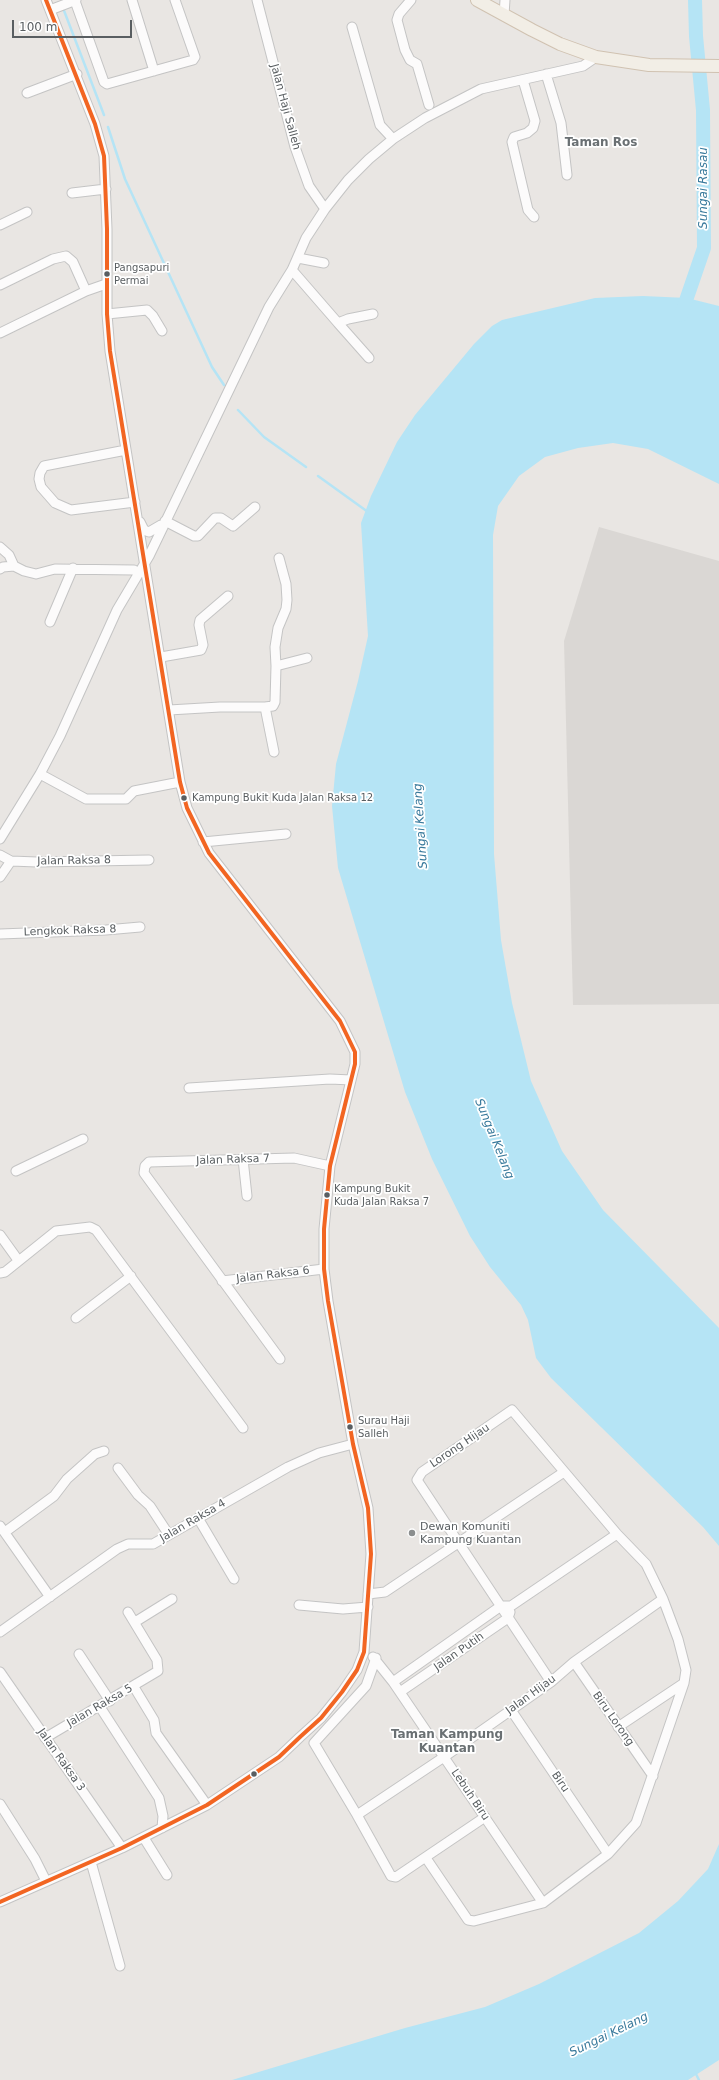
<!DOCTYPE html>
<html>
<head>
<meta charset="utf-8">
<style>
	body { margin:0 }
	#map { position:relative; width:719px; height:2080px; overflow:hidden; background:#e9e6e3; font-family:"DejaVu Sans",sans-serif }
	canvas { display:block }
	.scale { position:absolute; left:12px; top:20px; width:120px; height:18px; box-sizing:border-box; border:2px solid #595e61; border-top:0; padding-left:5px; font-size:12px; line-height:14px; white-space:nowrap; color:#595e61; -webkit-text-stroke:3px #fff; paint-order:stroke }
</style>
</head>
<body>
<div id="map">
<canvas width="719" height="2080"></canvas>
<div class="scale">100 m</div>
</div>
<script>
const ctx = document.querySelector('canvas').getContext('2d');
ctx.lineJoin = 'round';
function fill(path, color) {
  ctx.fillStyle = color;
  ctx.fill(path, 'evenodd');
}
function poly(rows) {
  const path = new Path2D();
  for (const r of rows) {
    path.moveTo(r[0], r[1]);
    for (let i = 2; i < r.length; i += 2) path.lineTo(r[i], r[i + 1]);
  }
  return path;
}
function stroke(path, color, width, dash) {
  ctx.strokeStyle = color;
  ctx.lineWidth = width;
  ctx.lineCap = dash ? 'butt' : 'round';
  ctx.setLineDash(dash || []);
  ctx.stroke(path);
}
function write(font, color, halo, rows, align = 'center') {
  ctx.font = font + ' "DejaVu Sans",sans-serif';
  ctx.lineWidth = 3.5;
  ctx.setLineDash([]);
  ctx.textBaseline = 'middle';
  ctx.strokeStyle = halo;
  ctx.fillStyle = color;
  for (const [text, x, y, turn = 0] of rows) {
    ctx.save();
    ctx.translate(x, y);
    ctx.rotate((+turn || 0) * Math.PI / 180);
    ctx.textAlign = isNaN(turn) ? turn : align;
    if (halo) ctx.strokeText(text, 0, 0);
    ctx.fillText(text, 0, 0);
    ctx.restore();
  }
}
const industrial = poly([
	[599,527,719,561,719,1004,573,1005,564,641]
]);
const water = poly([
	[643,296,687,298,719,306,719,484,648,449,613,443,578,448,545,457,519,476,498,506,493,535,494,854,501,940,512,1003,531,1081,562,1151,603,1210,719,1328,719,1546,703,1527,551,1378,536,1358,528,1320,521,1305,490,1267,470,1236,432,1159,405,1092,338,868,332,806,336,764,358,681,368,636,361,523,371,496,397,442,415,415,474,344,492,326,502,320,595,298],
	[719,1844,719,2060,688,2080,232,2080,405,2028,485,2007,539,1984,639,1933,678,1901,708,1869]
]);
const stream = poly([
	[63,8,104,115],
	[108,127,125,179,212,367,224,385],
	[238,410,264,437,306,467],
	[318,476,368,512],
	[695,2072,699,2080]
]);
const river = poly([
	[681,315,704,248,703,110,696,36,695,0]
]);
const minor = poly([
	[132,0,154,71],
	[257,0,295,147,309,186,325,209],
	[411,0,399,14,397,20,405,50,410,60,417,64,429,105],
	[75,1,104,82,107,84,193,60,195,57,175,0],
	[50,10,76,0],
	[504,15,505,0],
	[352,27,380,125,393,139],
	[546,74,561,123,567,175],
	[523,80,535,121,533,128,527,133,514,137,512,142,528,210,534,217],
	[27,93,77,74],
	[72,193,106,189],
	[0,225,27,212],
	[298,258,324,263],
	[292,270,338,323,348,319,373,314],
	[0,285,53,259,66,256,73,262,86,291],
	[107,314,147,310,153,316,162,331],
	[338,323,369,358],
	[0,333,86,291,106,284],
	[126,450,44,466,40,473,39,479,41,487,55,503,71,510,135,502],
	[165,521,194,536,198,536,215,518,221,518,233,526,255,507],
	[140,522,144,530,149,532,161,525],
	[0,547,9,555,14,566,24,571,36,574,55,569,134,570],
	[0,569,3,567,14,566],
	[50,622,73,568],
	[161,657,201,650,203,645,199,625,200,620,228,596],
	[276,666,307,658],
	[265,707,274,752],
	[169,710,220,707,265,707,273,706,275,702,276,666,275,647,278,628,286,609,287,600,286,584,279,558],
	[40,774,86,799,126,799,134,791,180,782],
	[0,839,40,774,60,736,117,610,149,556,269,307,292,270,306,238,325,209,348,180,369,159,393,139,425,118,481,89,583,66,596,57],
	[203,842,286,834],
	[0,855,11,861,37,862,149,860],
	[0,877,11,861],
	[0,934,106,930,140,927],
	[189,1088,330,1079,351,1080],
	[243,1159,247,1196],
	[16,1171,83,1139],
	[0,1235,18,1260],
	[0,1273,5,1272,56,1231,90,1227,96,1230,243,1428],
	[222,1281,324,1269],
	[76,1318,131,1276],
	[280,1359,144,1173,145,1166,149,1162,294,1158,330,1166],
	[118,1468,138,1495,150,1506,169,1535],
	[198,1518,234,1579],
	[0,1526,50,1597],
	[5,1532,54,1496,67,1479,95,1454,104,1451],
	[368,1594,385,1592,564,1472],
	[299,1605,343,1609,368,1607],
	[135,1622,172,1599],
	[0,1632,117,1549,128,1544,153,1544,288,1467,319,1453,353,1444],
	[79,1654,110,1701],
	[373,1657,393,1682,543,1903],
	[376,1658,366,1686,314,1743,357,1815,391,1876,396,1877,485,1817],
	[574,1662,653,1776],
	[0,1672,122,1848],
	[393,1682,501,1606,511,1606,617,1534],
	[134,1687,154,1720,156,1733,207,1805],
	[400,1692,508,1618,510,1612],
	[100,1707,159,1798,163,1816,162,1828],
	[511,1710,608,1854],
	[618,1727,684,1683],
	[45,1738,158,1671,157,1660,128,1612],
	[0,1804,35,1859,46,1881],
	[357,1815,444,1757,551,1682,574,1662,663,1599],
	[144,1838,167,1875],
	[426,1858,468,1920,474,1921,543,1903,608,1854,636,1823,684,1683,686,1670,678,1639,663,1599,646,1564,617,1534,512,1410,422,1472,417,1480,551,1682],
	[91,1862,120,1966],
	[0,1902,122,1848,207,1805,279,1757,300,1737,321,1718,342,1692,357,1670,364,1652,371,1554,368,1508,353,1444,328,1301,324,1269,324,1229,330,1166,355,1064,355,1052,340,1021,209,853,187,808,180,782,110,351,107,314,107,229,104,156,95,124,46,0]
]);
const major = poly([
	[477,0,532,30,560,44,596,57,649,65,719,66]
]);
const bus1 = poly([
	[0,1902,122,1848,207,1805,279,1757,300,1737,321,1718,342,1692,357,1670,364,1652,371,1554,368,1508,353,1444,328,1301,324,1269,324,1229,330,1166,355,1064,355,1052,340,1021,209,853,187,808,180,782,110,351,107,314,107,229,104,156,95,124,46,0]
]);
const markers = [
	[107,274,3.5,"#595e61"],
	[184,798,3.5,"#595e61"],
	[327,1195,3.5,"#595e61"],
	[350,1427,3.5,"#595e61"],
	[412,1533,4,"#8b8e8e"],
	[254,1774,3.5,"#595e61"]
];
const busNames = [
	["Pangsapuri",114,268],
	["Permai",114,281],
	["Kampung Bukit Kuda Jalan Raksa 12",192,798],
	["Kampung Bukit",334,1189],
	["Kuda Jalan Raksa 7",334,1202],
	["Surau Haji",358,1421],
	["Salleh",358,1434]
];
const streetNames = [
	["Jalan Haji Salleh",285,107,75],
	["Jalan Raksa 8",74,861,-1],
	["Lengkok Raksa 8",70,931,-2],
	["Jalan Raksa 7",233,1160,-2],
	["Jalan Raksa 6",273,1275,-7],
	["Lorong Hijau",460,1446,-34],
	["Jalan Raksa 4",193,1521,-30],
	["Jalan Putih",459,1652,-35],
	["Jalan Hijau",531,1695,-36],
	["Jalan Raksa 5",100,1706,-30],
	["Biru Lorong",613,1719,55],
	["Jalan Raksa 3",61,1760,55],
	["Biru",560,1782,56],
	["Lebuh Biru",470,1795,56]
];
const poiNames = [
	["Dewan Komuniti",420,1527],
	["Kampung Kuantan",420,1540]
];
const neighbourhoodNames = [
	["Taman Ros",601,143],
	["Taman Kampung",447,1735],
	["Kuantan",447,1749]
];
const waterNames = [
	["Sungai Rasau",704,188,-90],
	["Sungai Kelang",421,826,-94],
	["Sungai Kelang",494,1139,68],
	["Sungai Kelang",609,2035,-26]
];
fill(industrial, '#dad7d4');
fill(water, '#b5e4f5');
stroke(stream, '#b5e4f5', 2.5);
stroke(river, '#b5e4f5', 14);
stroke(minor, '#c4c4c4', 11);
stroke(major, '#d0c2b1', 14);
stroke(minor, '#fcfbfb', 9);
stroke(major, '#f2eee6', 12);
stroke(bus1, '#f26522', 4);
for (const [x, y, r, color] of markers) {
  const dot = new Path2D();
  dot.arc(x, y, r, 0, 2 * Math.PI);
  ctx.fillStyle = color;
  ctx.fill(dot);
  stroke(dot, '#fff', 1.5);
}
write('10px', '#595e61', '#fff', busNames, 'left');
write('11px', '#595e61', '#fff', streetNames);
write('11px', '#595e61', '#fff', poiNames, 'left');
write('bold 12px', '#6a7073', '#fff', neighbourhoodNames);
write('italic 12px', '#397a9c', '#fff', waterNames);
</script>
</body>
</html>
